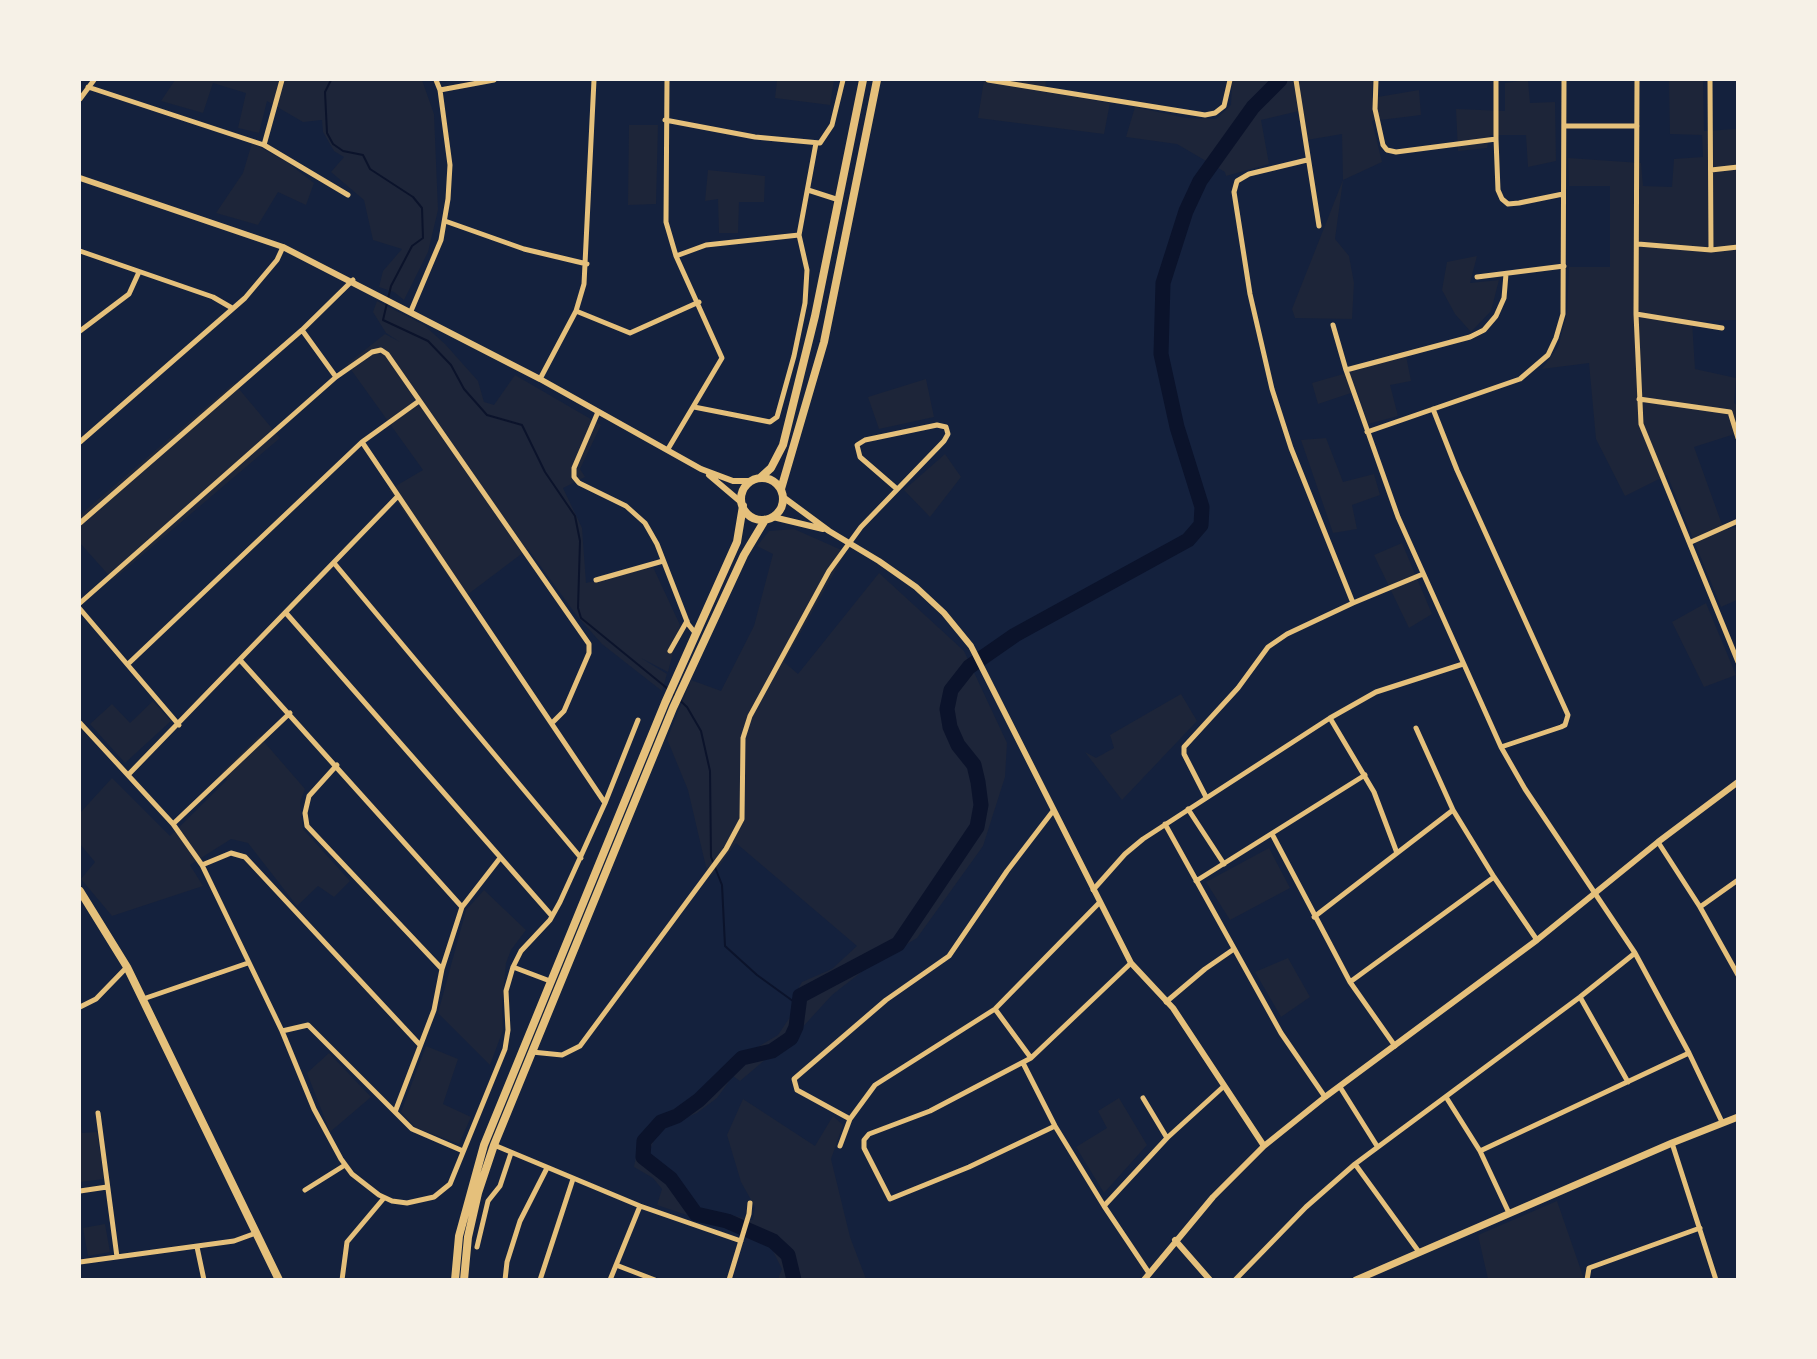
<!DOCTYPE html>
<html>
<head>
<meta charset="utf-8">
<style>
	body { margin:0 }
	#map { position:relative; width:1817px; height:1359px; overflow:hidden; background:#14213d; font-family:Commissioner,sans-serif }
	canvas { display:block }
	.frame { position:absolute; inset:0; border:81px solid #f6f1e7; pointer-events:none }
</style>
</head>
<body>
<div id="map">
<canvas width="1817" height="1359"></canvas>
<div class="frame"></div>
</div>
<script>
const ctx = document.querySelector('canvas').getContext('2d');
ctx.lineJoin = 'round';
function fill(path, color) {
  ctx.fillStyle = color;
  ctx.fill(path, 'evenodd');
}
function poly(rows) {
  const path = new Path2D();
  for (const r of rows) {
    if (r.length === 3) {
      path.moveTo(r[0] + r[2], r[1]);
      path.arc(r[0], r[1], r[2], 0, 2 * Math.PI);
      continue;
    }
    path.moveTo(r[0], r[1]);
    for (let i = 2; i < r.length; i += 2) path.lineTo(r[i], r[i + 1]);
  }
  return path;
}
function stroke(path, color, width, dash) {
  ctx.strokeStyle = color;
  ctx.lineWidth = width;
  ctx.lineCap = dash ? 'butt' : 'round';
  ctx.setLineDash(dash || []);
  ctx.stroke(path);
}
const green = poly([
	[175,80,422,80,434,114,438,210,428,252,404,300,394,292,379,287,383,271,402,249,373,240,364,200,331,172,344,157,334,151,323,132,322,120,303,122,267,101,259,133,238,128,246,93,213,83,203,113,161,101],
	[777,80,834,80,830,105,775,98],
	[984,80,1046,80,1045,92,1110,103,1104,134,978,118],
	[1232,80,1373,80,1372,98,1419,90,1421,115,1372,121,1382,162,1343,180,1335,239,1349,256,1354,283,1352,319,1295,318,1292,309,1343,180,1342,134,1307,140,1303,110,1261,120,1269,164,1226,176,1225,172,1177,144,1126,137,1135,107,1186,118,1216,119,1231,105],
	[1528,80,1530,103,1555,102,1556,161,1528,167,1526,135,1490,135,1487,148,1458,151,1456,109,1505,111,1505,83],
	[1669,80,1703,80,1704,131,1737,129,1738,320,1692,321,1695,369,1736,378,1734,403,1737,405,1738,433,1694,447,1724,530,1737,527,1737,600,1721,607,1667,475,1625,496,1596,439,1589,363,1542,369,1558,347,1567,313,1569,267,1610,267,1610,186,1569,186,1568,158,1641,163,1643,186,1672,187,1674,159,1703,157,1702,135,1670,134],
	[629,125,658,125,656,204,628,205],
	[252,143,287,162,314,183,306,205,278,192,258,225,216,213,243,173],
	[708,170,765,176,764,202,739,202,738,233,719,233,718,199,705,201],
	[1477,256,1470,283,1499,280,1491,311,1471,332,1455,314,1442,290,1447,262],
	[377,301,424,325,445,344,478,381,484,402,494,405,515,375,601,425,580,469,585,477,563,488,582,528,586,583,653,567,680,625,668,672,641,658,667,674,662,691,602,644,577,616,528,549,463,598,389,490,423,470,347,364,385,334,400,342,386,333,373,312],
	[1406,356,1411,381,1390,385,1398,416,1368,424,1357,391,1318,404,1312,383],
	[926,379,934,417,879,429,868,397],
	[234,383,280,438,113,580,80,543,80,515],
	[1326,438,1343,482,1374,474,1380,495,1352,505,1357,529,1333,533,1301,440],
	[945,454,961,477,930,517,904,490],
	[794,529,846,552,784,662,798,674,879,573,964,651,1007,743,1005,777,983,846,917,938,864,970,832,995,799,1031,740,1081,733,1076,717,1098,697,1113,667,1126,654,1140,649,1153,652,1162,675,1174,688,1197,700,1208,753,1220,755,1207,741,1182,727,1135,743,1099,815,1146,833,1116,843,1125,831,1159,850,1237,866,1279,778,1279,782,1269,771,1247,758,1239,657,1205,662,1189,653,1178,634,1167,638,1145,657,1118,694,1098,712,1083,737,1054,756,1048,778,1035,792,1014,795,994,802,982,832,969,857,946,736,843,712,876,706,867,688,790,667,739,691,680,721,691,754,626,773,554,757,546,769,531],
	[1402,543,1432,614,1409,628,1374,555],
	[1706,603,1736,675,1704,687,1672,622],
	[1181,694,1197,721,1122,800,1085,752,1096,758,1114,748,1110,735],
	[153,701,171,721,125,763,90,724,112,704,130,723],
	[259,736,305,789,300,802,303,829,350,881,334,897,318,886,297,906,248,843,231,839,190,865,203,886,112,916,81,879,95,862,80,844,80,813,112,778,170,836,227,780,221,773],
	[1269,848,1290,888,1230,920,1206,882],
	[484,890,526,930,511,950,506,963,502,1007,503,1030,490,1065,438,1013,466,910],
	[1288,958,1310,997,1281,1017,1255,972],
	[426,1046,458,1059,443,1104,471,1117,459,1144,416,1128,401,1112],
	[329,1053,371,1097,330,1132,307,1073],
	[1119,1098,1147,1145,1104,1193,1076,1147,1107,1128,1098,1111],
	[80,1116,82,1133,97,1132,104,1179,80,1182],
	[1557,1201,1584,1279,1488,1279,1478,1235],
	[105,1224,110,1252,88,1256,83,1228]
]);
const stream = poly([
	[331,80,325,92,327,133,333,144,343,151,363,155,370,169,413,197,422,208,423,238,412,246,391,286,383,320,428,341,451,365,464,389,487,415,522,425,545,472,575,516,580,541,578,608,581,618,668,689],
	[672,693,687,707,701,731,710,771,711,857,722,885,725,946,757,975,797,1004]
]);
const river = poly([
	[794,1280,788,1255,773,1241,727,1221,696,1214,671,1179,643,1157,644,1141,661,1122,677,1116,699,1100,742,1058,772,1051,791,1038,796,1027,800,996,898,944,977,827,981,805,978,782,974,765,958,745,950,727,947,709,951,690,969,667,1015,635,1188,540,1201,525,1202,507,1177,427,1161,354,1163,283,1186,211,1200,181,1253,107,1280,80]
]);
const minor = poly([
	[667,80,666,222,676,256,722,358,668,449],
	[988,80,1205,115,1215,113,1224,106,1230,80],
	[1296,80,1319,226],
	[1376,80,1375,109,1383,145,1387,150,1396,152,1496,139],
	[1496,80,1496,139,1498,190,1502,199,1508,204,1519,203,1563,194],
	[1637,80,1636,314,1641,424,1738,662],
	[1710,80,1711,250],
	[88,87,264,145,348,195],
	[440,90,494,80],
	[80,99,94,80],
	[665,120,755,137,820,143,832,125,843,80],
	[1564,126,1637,126],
	[264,145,282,80],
	[1307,160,1249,174,1237,181,1234,192,1250,294,1272,389,1291,448,1353,603],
	[1711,170,1738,167],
	[808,190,839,200],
	[445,221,524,249,587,264],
	[1638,244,1711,250,1738,247],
	[80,251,213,297,232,308],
	[676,256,706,245,799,235],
	[1477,277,1564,266],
	[411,311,441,240,448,199,450,165,440,90,436,80],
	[576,311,630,333,699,302],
	[1636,314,1722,328],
	[1333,325,1346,370,1398,517,1501,747,1525,789,1635,953,1689,1053,1722,1122],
	[302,330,336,377],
	[80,331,129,294,139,272],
	[1346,370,1470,337,1484,330,1496,316,1504,298,1506,274],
	[540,379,576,311,584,284,594,80],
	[1639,399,1730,412,1738,438],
	[694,407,770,422,777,417,794,356,805,303,807,270,799,235,816,143],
	[1433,409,1457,470,1568,715,1565,725,1561,727,1501,747],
	[598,412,574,468,574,477,579,483,626,506,645,523,657,544,688,624,696,634],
	[1367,432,1520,379,1548,355,1556,338,1563,314,1564,80],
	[80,442,245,298,277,260,283,247],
	[362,442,605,803],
	[80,523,302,330,353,280],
	[1691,542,1738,521],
	[334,563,581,858],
	[596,580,663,561],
	[80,603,336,377,372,352,381,350,387,354,589,644,589,653,564,711,552,723],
	[80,609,179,725],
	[286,613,552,916],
	[670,651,687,621],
	[240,660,462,907],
	[128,664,362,442,419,401],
	[1330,718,1374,792,1397,853],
	[80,723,173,824,202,865,282,1031,314,1109,341,1159,352,1174,379,1195,392,1201,407,1203,434,1197,450,1184,505,1049,508,1030,506,991,513,967,521,951,550,920,560,902,605,803,638,720],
	[1416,728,1453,810,1494,877,1537,940],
	[337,765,309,796,305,813,307,826,442,969],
	[128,775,398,496],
	[1206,797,1184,754,1184,747,1238,688,1268,647,1287,634,1353,603,1423,574],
	[1188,809,1224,864],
	[173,824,290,713],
	[1165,824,1281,1033,1325,1097],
	[1272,834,1350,982,1395,1046],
	[1658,842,1700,907,1738,975],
	[202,865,231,853,245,857,420,1045],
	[1196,881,1365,775],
	[1093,890,1125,854,1143,839,1330,718,1376,692,1463,664],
	[1700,907,1738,880],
	[1314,917,1453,810],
	[513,967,550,981],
	[1350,982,1494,877],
	[1580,997,1628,1082],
	[143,999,248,963],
	[1166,1002,1205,969,1234,949],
	[80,1007,96,999,127,967],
	[995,1009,1031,1058],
	[282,1031,308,1025,412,1129,463,1151],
	[532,1052,562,1055,580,1046,726,849,742,819,743,738,750,716,829,571,861,527,944,441,948,434,946,427,937,425,865,440,857,445,860,457,897,489],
	[1023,1063,1055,1126,1104,1206,1149,1273],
	[1340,1087,1377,1146],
	[1446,1097,1480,1151,1509,1213],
	[1143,1098,1167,1138],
	[395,1112,434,1010,442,969,462,907,500,858],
	[98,1113,117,1257],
	[850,1119,797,1090,794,1079,886,1000,949,956,1007,871,1053,811],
	[1055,1126,969,1167,890,1199,864,1148,864,1140,869,1134,930,1111,1031,1058,1131,963],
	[1672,1143,1716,1280],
	[494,1145,640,1206,741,1241],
	[840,1146,850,1119,875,1085,995,1009,1100,902],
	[1480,1151,1689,1053],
	[1355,1164,1419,1252],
	[305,1190,345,1165],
	[80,1191,107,1187],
	[1104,1206,1167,1138,1223,1087],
	[197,1247,204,1280],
	[477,1247,488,1201,500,1186,511,1153],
	[80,1262,234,1241,256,1233],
	[616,1265,655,1280],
	[342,1280,347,1242,384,1198],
	[505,1280,507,1262,520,1221,547,1168],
	[540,1280,573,1179],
	[610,1280,640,1206],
	[729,1280,749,1214,750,1203],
	[1235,1280,1306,1207,1355,1164,1580,997,1635,953],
	[1587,1280,1589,1268,1700,1228]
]);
const tertiary = poly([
	[80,178,283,247,540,379,701,469,733,481,752,481],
	[709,475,742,503],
	[783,497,829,531,879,561,916,587,944,613,971,646,1131,963,1173,1008,1264,1146],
	[773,517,823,529],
	[1175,1240,1210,1280],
	[1144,1280,1213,1197,1264,1146,1325,1097,1537,940,1658,842,1738,782]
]);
const secondary = poly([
	[1356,1280,1672,1143,1738,1117]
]);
const primary = poly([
	[760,478,771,468,783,445,815,316,863,80],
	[762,499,21],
	[781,489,824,342,877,80],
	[80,891,127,967,279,1280],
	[455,1280,459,1236,484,1145,665,703,737,542,743,506],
	[464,1280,468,1237,478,1193,494,1145,673,708,744,555,765,520]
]);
fill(green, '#1d2539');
stroke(stream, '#0b132b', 2);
stroke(river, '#0b132b', 15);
stroke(minor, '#e5c07b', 5);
stroke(tertiary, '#e5c07b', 6);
stroke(secondary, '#e5c07b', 7);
stroke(primary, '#e5c07b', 8);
</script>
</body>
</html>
